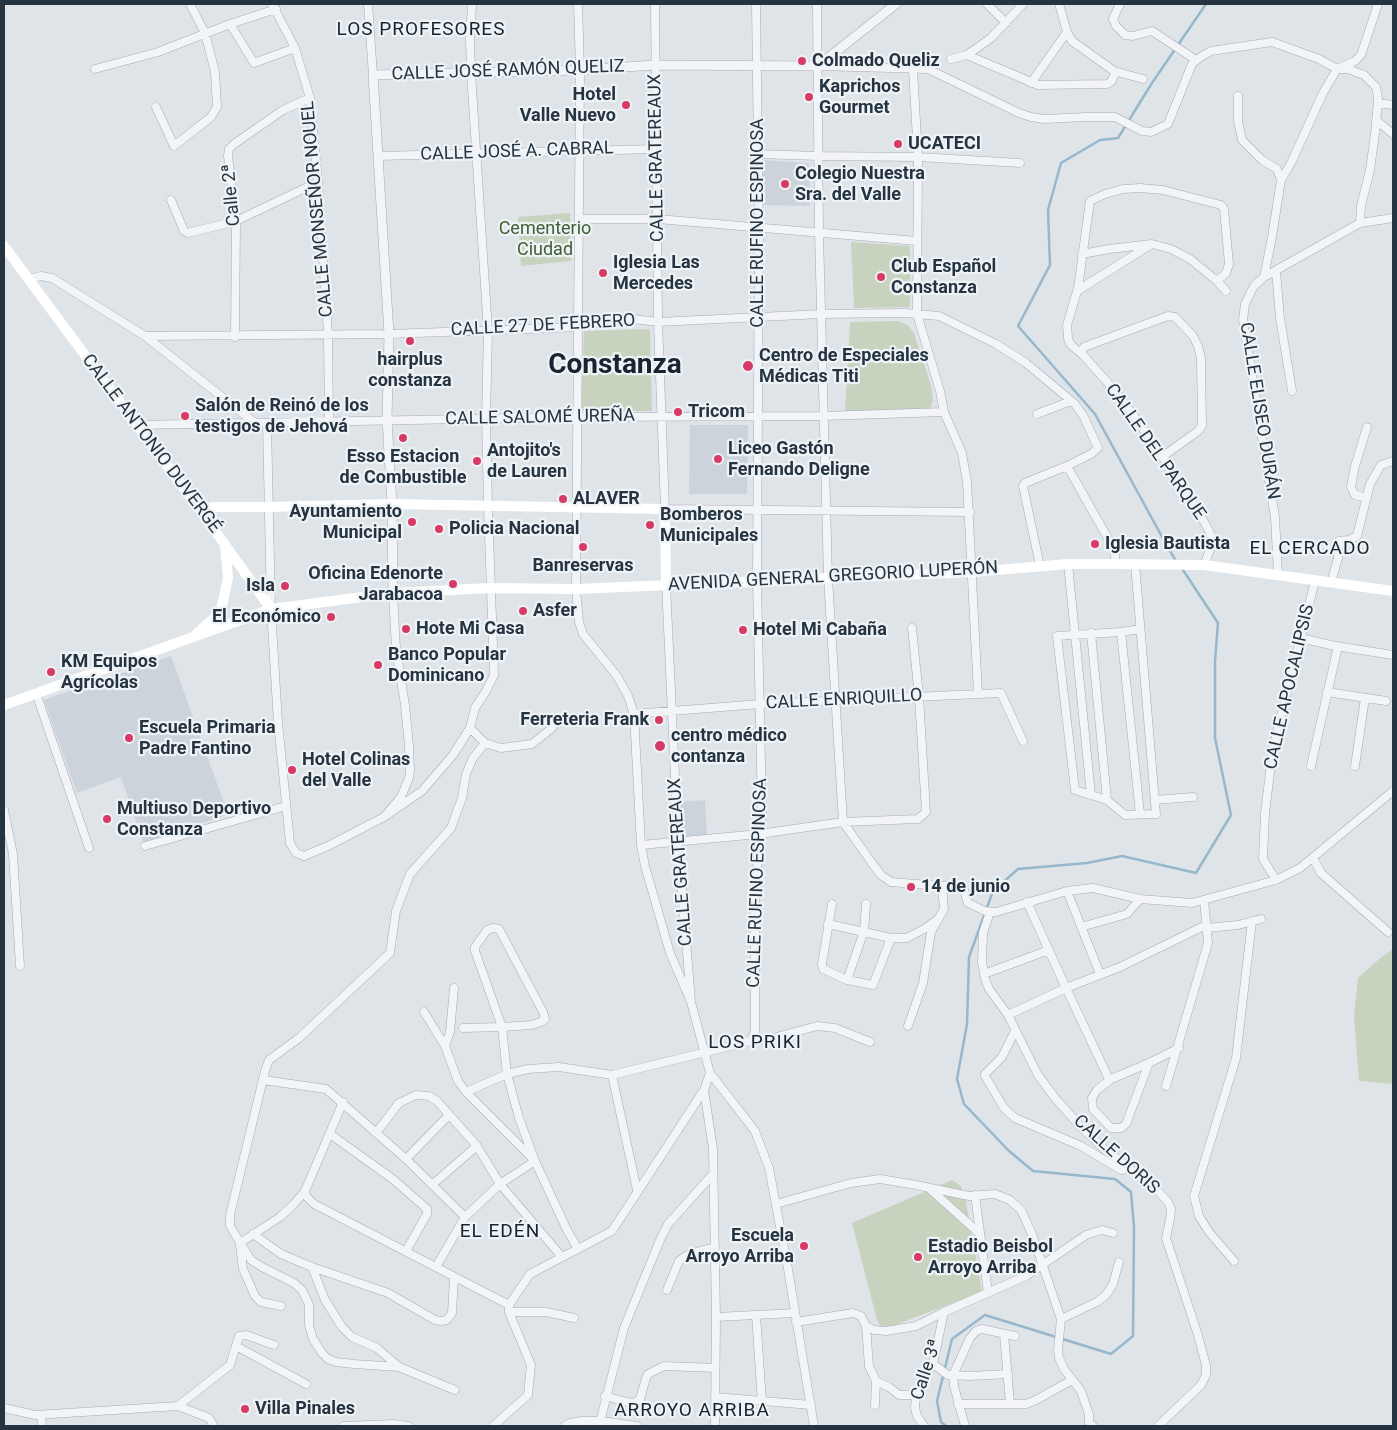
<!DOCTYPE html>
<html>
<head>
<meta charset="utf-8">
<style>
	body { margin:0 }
	#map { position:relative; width:1397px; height:1430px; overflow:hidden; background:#dfe4e9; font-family:Roboto,sans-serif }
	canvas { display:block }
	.frame { position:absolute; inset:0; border:5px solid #263341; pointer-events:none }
</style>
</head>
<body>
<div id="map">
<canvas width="1397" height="1430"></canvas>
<div class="frame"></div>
</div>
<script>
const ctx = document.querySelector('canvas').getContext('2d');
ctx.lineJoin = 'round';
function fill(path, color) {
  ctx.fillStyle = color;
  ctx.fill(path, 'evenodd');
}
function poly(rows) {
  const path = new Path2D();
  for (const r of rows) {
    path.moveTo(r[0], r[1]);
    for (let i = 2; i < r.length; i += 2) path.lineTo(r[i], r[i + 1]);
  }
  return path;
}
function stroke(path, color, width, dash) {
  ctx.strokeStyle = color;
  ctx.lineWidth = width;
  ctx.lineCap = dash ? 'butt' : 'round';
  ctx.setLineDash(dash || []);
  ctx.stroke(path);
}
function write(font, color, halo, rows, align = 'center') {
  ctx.font = font + ' Roboto,sans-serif';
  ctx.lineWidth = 4.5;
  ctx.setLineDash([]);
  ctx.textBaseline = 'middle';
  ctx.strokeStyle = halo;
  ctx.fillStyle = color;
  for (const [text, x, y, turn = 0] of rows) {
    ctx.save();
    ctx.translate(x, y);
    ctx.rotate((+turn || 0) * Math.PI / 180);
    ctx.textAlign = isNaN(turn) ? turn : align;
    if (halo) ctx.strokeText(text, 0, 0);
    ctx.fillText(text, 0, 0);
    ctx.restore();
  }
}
const built = poly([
	[760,160,809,163,810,206,761,205],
	[690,425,748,425,747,494,689,494],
	[171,656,228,814,144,844,121,777,77,793,44,700],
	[705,800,707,836,681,837,679,802]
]);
const green = poly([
	[570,213,571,261,521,266,518,217],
	[851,242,910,246,910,307,854,308],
	[898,321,908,325,914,334,931,385,933,400,930,410,845,411,850,322],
	[650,329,652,411,581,411,584,331],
	[1393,949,1393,1084,1359,1081,1354,1016,1358,978,1378,960],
	[952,1180,961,1186,965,1197,982,1292,895,1325,881,1327,877,1320,852,1223]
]);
const stream = poly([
	[1176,561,1167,546,1095,414,1018,326,1050,265,1048,210,1061,163,1100,140,1118,138,1152,83,1206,4],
	[946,1426,941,1422,937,1401,952,1339,985,1315,1111,1354,1133,1336,1134,1227,1131,1192,1115,1179,1033,1171,1009,1151,964,1104,957,1079,967,1024,969,957,993,891,1018,869,1087,863,1122,856,1196,873,1231,815,1215,738,1215,661,1218,623,1181,567]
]);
const minor = poly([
	[272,4,295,48,310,98,318,182,328,334,329,422],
	[368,4,373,75],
	[578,4,580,70,576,589,579,622,583,634,617,676,628,696,634,714,641,845,645,866,670,953,691,1002],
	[655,4,658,322,665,509,970,512],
	[817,4,819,233,828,578,843,822,872,863,881,875,891,882,942,886,957,884,961,885,963,887,968,903,985,911,996,912,1067,891,1093,888,1140,899,1192,903,1276,880,1300,868,1393,791],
	[987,4,1006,23],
	[1059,4,1067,32,1072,41,1114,71,1143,79],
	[1120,4,1113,19,1116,26,1125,35,1133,36,1152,31,1196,60],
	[230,24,254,63,295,48],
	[967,55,1038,85,1107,84,1111,82,1116,72],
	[951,59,967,55,991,38,1023,4],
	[818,66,928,69,1019,113,1031,117,1044,119,1086,117,1115,117,1142,131,1151,132,1168,124,1192,64,1202,56,1211,51,1272,42,1319,59,1337,69,1348,69,1364,75,1376,87,1378,98,1376,126,1370,170,1361,206,1360,223],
	[95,69,158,52,230,24,276,9],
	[913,69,918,157,917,314,940,391,944,412,962,453,967,482,978,694],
	[1031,83,1067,32],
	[1238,96,1238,121,1242,140,1262,160,1277,169,1281,180],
	[1378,103,1393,105],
	[156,107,174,146,211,117,217,107,215,72,205,33,190,4],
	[1376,120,1393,134],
	[758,154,818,156,918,157,1020,163],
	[378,156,657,149],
	[171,200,184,231,188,233,236,221,318,182],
	[579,219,658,219,917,241],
	[1082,254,1109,249,1152,244,1171,249,1190,259,1217,281,1226,291],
	[1276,271,1280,318,1292,391],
	[1264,277,1272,237,1281,180,1291,163,1323,93,1337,69,1355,61,1361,55,1378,4],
	[29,279,41,276,52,278,145,336,255,423],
	[1077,291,1150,245],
	[145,336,389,334,579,327,605,321,633,319,658,322,821,314,905,313,939,316,996,344,1026,363,1075,404,1084,417,1098,448,1091,454,1067,466,1025,483,1023,486,1040,566],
	[235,337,236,221,228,156,229,149,234,144,283,110,310,98],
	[1083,355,1082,351,1084,347,1168,316,1175,317,1193,336,1198,346,1201,358,1202,426,1198,431,1162,457],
	[1037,414,1071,401],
	[267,423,271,609,278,723,290,843,296,853,304,856,328,846,384,817,401,797,409,778,410,770,409,746,405,705,396,649,393,593],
	[135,425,577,417,823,416,944,412],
	[1367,427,1355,466,1351,487,1355,495,1367,498],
	[1067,466,1114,549,1116,564],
	[1068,564,1091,795],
	[1135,564,1156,814,1125,815,1107,800,1075,790,1057,636,1121,632,1140,629],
	[1204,565,1212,545,1211,535,1207,527,1180,482,1132,413,1116,392,1083,355,1070,344,1068,338,1067,325,1078,288,1090,201,1105,194,1123,189,1140,188,1163,190,1221,205,1224,209,1229,264,1226,273,1217,281],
	[1278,575,1275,517,1243,320,1245,304,1254,286,1264,277,1360,223,1393,218],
	[1331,583,1338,558,1339,541,1349,540,1357,536,1370,484,1381,465,1393,461],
	[666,585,678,841,691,1002,710,1073,755,1131,769,1168,788,1269,814,1426],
	[1121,632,1140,814],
	[1091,633,1107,800],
	[1300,638,1335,646,1393,655],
	[1327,692,1386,701],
	[36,693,89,848],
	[634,714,760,704,1001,693,1023,741],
	[470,728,485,743,501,748,532,744,552,728,557,720],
	[1311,766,1338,646],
	[1355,766,1365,698],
	[1155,800,1193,797],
	[4,810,13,854,20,966],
	[384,817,422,791,453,755,470,728,475,708,486,691,494,675,488,506,486,418,488,331,471,73,470,39,472,4],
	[641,845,759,834,843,822,918,819,926,812,919,697,912,628],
	[145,846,286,806],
	[1313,858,1321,873,1388,932],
	[1276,880,1263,859,1265,813,1273,748,1315,581],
	[1067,891,1100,974],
	[1027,902,1066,988,1108,1077,1111,1079],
	[832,904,822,964,823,969,847,980,873,985,891,938],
	[990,912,983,933,982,962,985,979,989,989,1008,1015,1038,1075,1055,1098,1080,1126,1104,1149,1156,1189,1168,1202,1171,1209,1170,1219,1166,1238,1197,1332,1206,1365,1206,1375,1201,1385,1158,1426],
	[828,924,891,938,907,938,924,929,937,920],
	[1081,927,1127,914,1140,899],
	[1206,928,1238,925,1261,919],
	[984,974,1049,950],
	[847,980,864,931,866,904],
	[424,1012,445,1046,458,1081,466,1092,535,1161,500,1184,465,1217,436,1267],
	[1008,1015,1066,988,1120,967,1206,925],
	[908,1026,923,983,931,932,944,909,942,886],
	[463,1028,502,1027,531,1025,541,1022,545,1019,543,1012,499,929,493,928,487,930,475,947,475,951,502,1027,507,1074,519,1118,535,1161,567,1230,578,1249],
	[1015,1031,1002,1057,985,1074,985,1076,1004,1108,1015,1118,1081,1146,1121,1170,1128,1169],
	[751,1041,755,1031,755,906,759,834,762,812,757,581,759,228,756,4],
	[445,1046,450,1032,454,988],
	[1149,1063,1126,1124,1121,1128,1111,1128,1093,1109,1092,1098,1097,1090,1111,1079,1149,1063,1179,1048],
	[612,1075,637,1190],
	[263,1080,326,1089,406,1159,465,1217],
	[1166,1086,1208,943,1204,900],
	[704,1090,713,1149,716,1317,715,1426],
	[466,1092,507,1074,528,1069,559,1067,612,1075,751,1041,769,1039,817,1026,835,1028,870,1042],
	[376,1133,399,1103,416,1095,429,1096,437,1101,477,1146,500,1184,562,1257],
	[330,1134,394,1180,427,1209,427,1214,406,1251],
	[406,1159,449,1115],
	[433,1184,477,1146],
	[930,1189,979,1233],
	[305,1191,306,1196,314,1204,509,1305],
	[975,1195,988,1293],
	[776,1204,851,1183,880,1179,916,1185,969,1196,995,1194,1010,1200,1021,1210,1032,1234,1061,1319],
	[253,1234,281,1254,312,1267,388,1293,435,1320,441,1321,447,1320,452,1313,454,1277],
	[240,1243,280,1217,294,1204,305,1191,343,1102],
	[240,1245,243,1269,255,1296,261,1302,281,1306],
	[1234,1261,1209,1232,1199,1216,1194,1196,1236,1058,1252,921],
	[312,1267,325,1300,342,1327,352,1337,377,1348,399,1367,455,1390],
	[667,1290,679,1261,689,1254,715,1247],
	[509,1312,546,1312,574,1318],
	[756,1315,762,1402],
	[716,1317,795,1313],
	[1061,1319,1058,1350,1059,1358,1064,1369,1081,1391,1089,1414,1089,1422,1093,1426],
	[1061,1319,1097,1302,1106,1295,1113,1284,1119,1262],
	[796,1322,853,1313,861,1316,866,1326,874,1330,886,1331,916,1326,944,1312,1026,1276,1086,1235,1102,1230,1113,1233],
	[866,1326,869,1366,876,1381,875,1405],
	[1004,1334,1010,1404],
	[236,1346,306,1384],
	[933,1364,948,1375,970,1376,1008,1374],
	[399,1367,354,1364,336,1362,328,1359,322,1353,313,1339,309,1325,309,1305,302,1290,294,1283,262,1267,251,1260,230,1226,230,1215,265,1071,269,1060,299,1038,390,953,396,911,410,874,451,828,462,798,466,774,473,758,485,743],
	[876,1381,889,1387,899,1395,916,1395],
	[605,1396,627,1402,634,1403,640,1399,646,1378,648,1374,664,1366,715,1368],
	[715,1397,811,1405],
	[958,1404,1026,1404,1036,1400,1072,1380],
	[178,1406,230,1365,239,1336,246,1335,274,1345],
	[4,1408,35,1415,178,1406,209,1418,214,1426],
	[41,1415,42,1426],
	[343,1426,394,1424,408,1426],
	[493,1426,528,1395,531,1365,509,1312,509,1305,530,1274,612,1231,704,1090,710,1073],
	[565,1426,570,1423,582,1421,601,1421,637,1426],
	[599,1426,624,1328,660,1240,668,1224,713,1174],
	[924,1426,917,1416,915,1408,916,1395,923,1378,933,1364,944,1312],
	[965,1426,954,1386,953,1375,970,1338,976,1331,982,1329,1015,1336]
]);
const tertiary = poly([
	[393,593,392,504,387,419,389,334,373,75,580,70,655,65,818,66,896,4]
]);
const secondary = poly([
	[4,246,200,510,271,609],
	[200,510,212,507,269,507,392,504,665,509,666,585],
	[197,633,213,619,221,610,228,578,225,546],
	[4,705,271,609,393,593,490,588,576,589,973,572,1068,564,1116,564,1204,565,1393,591]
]);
const markers = [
	[802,61,5,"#d73b65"],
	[809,97,5,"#d73b65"],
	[626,105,5,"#d73b65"],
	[898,144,5,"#d73b65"],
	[785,184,5,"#d73b65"],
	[603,273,5,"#d73b65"],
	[881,277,5,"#d73b65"],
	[410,341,5,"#d73b65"],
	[748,366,6,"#d73b65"],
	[678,412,5,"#d73b65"],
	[185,416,5,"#d73b65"],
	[403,438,5,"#d73b65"],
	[718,459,5,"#d73b65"],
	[477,461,5,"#d73b65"],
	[563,499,5,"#d73b65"],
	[412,522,5,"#d73b65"],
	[650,525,5,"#d73b65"],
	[439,529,5,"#d73b65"],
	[1095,544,5,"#d73b65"],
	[583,547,5,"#d73b65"],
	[453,584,5,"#d73b65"],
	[285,586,5,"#d73b65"],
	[523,611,5,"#d73b65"],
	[331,617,5,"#d73b65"],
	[406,629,5,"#d73b65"],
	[743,630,5,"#d73b65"],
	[378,665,5,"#d73b65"],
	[51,672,5,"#d73b65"],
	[659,720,5,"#d73b65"],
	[129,738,5,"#d73b65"],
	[660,746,6,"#d73b65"],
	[292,770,5,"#d73b65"],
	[107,819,5,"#d73b65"],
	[911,887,5,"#d73b65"],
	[804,1246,5,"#d73b65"],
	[918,1257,5,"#d73b65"],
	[245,1409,5,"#d73b65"]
];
const poiNames = [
	["Colmado Queliz",812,61],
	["Kaprichos",819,87],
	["Gourmet",819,108],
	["Hotel",616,95,"right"],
	["Valle Nuevo",616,116,"right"],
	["UCATECI",908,144],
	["Colegio Nuestra",795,174],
	["Sra. del Valle",795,195],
	["Iglesia Las",613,263],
	["Mercedes",613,284],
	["Club Español",891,267],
	["Constanza",891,288],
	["Centro de Especiales",759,356],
	["Médicas Titi",759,377],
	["hairplus",410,360,"center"],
	["constanza",410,381,"center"],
	["Salón de Reinó de los",195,406],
	["testigos de Jehová",195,427],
	["Tricom",688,412],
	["Liceo Gastón",728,449],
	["Fernando Deligne",728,470],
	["Antojito's",487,451],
	["de Lauren",487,472],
	["Esso Estacion",403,457,"center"],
	["de Combustible",403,478,"center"],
	["ALAVER",573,499],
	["Ayuntamiento",402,512,"right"],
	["Municipal",402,533,"right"],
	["Bomberos",660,515],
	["Municipales",660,536],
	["Policia Nacional",449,529],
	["Iglesia Bautista",1105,544],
	["Banreservas",583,566,"center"],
	["Oficina Edenorte",443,574,"right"],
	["Jarabacoa",443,595,"right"],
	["Isla",275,586,"right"],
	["Asfer",533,611],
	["El Económico",321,617,"right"],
	["Hote Mi Casa",416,629],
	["Hotel Mi Cabaña",753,630],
	["Banco Popular",388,655],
	["Dominicano",388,676],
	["KM Equipos",61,662],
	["Agrícolas",61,683],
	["Ferreteria Frank",649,720,"right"],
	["Escuela Primaria",139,728],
	["Padre Fantino",139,749],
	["centro médico",671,736],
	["contanza",671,757],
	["Hotel Colinas",302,760],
	["del Valle",302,781],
	["Multiuso Deportivo",117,809],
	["Constanza",117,830],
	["14 de junio",921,887],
	["Escuela",794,1236,"right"],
	["Arroyo Arriba",794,1257,"right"],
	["Estadio Beisbol",928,1247],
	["Arroyo Arriba",928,1268],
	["Villa Pinales",255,1409]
];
const streetNames = [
	["CALLE JOSÉ RAMÓN QUELIZ",508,71,-2],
	["CALLE JOSÉ A. CABRAL",517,152,-2],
	["CALLE GRATEREAUX",657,158,-91],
	["Calle 2ª",232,195,-95],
	["CALLE MONSEÑOR NOUEL",318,209,-95],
	["CALLE RUFINO ESPINOSA",758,223,-90],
	["CALLE 27 DE FEBRERO",543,326,-3],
	["CALLE ELISEO DURÁN",1259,411,81],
	["CALLE SALOMÉ UREÑA",540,418,-1],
	["CALLE ANTONIO DUVERGÉ",151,444,53],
	["CALLE DEL PARQUE",1155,452,55],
	["AVENIDA GENERAL GREGORIO LUPERÓN",833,577,-3],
	["CALLE APOCALIPSIS",1290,687,-77],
	["CALLE ENRIQUILLO",844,700,-3],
	["CALLE GRATEREAUX",681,862,-94],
	["CALLE RUFINO ESPINOSA",758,883,-88],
	["CALLE DORIS",1116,1155,42],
	["Calle 3ª",927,1370,-72]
];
const parkNames = [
	["Cementerio",545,229],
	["Ciudad",545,250]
];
const neighbourhoodNames = [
	["LOS PROFESORES",421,30],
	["EL CERCADO",1310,549],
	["LOS PRIKI",755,1043],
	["EL EDÉN",500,1232],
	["ARROYO ARRIBA",692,1411]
];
const townNames = [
	["Constanza",615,366]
];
fill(built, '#ccd3db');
fill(green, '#c7d3bf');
stroke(stream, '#97b7cc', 2.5);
stroke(minor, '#a4abb3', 9);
stroke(tertiary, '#a4abb3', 10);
stroke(minor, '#f2f4f7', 8);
stroke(tertiary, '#f2f4f7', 9);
stroke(secondary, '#fff', 10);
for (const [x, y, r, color] of markers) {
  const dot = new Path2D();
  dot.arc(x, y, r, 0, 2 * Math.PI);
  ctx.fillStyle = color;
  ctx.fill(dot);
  stroke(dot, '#eef3f6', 2);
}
write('bold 18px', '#263341', '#eef3f6', poiNames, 'left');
write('18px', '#263341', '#eef3f6', streetNames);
write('18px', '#405e33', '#eef3f6', parkNames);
ctx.letterSpacing = '1px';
write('19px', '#192432', '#eef3f6', neighbourhoodNames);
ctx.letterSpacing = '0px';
write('bold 28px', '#192432', '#eef3f6', townNames);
</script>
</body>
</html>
